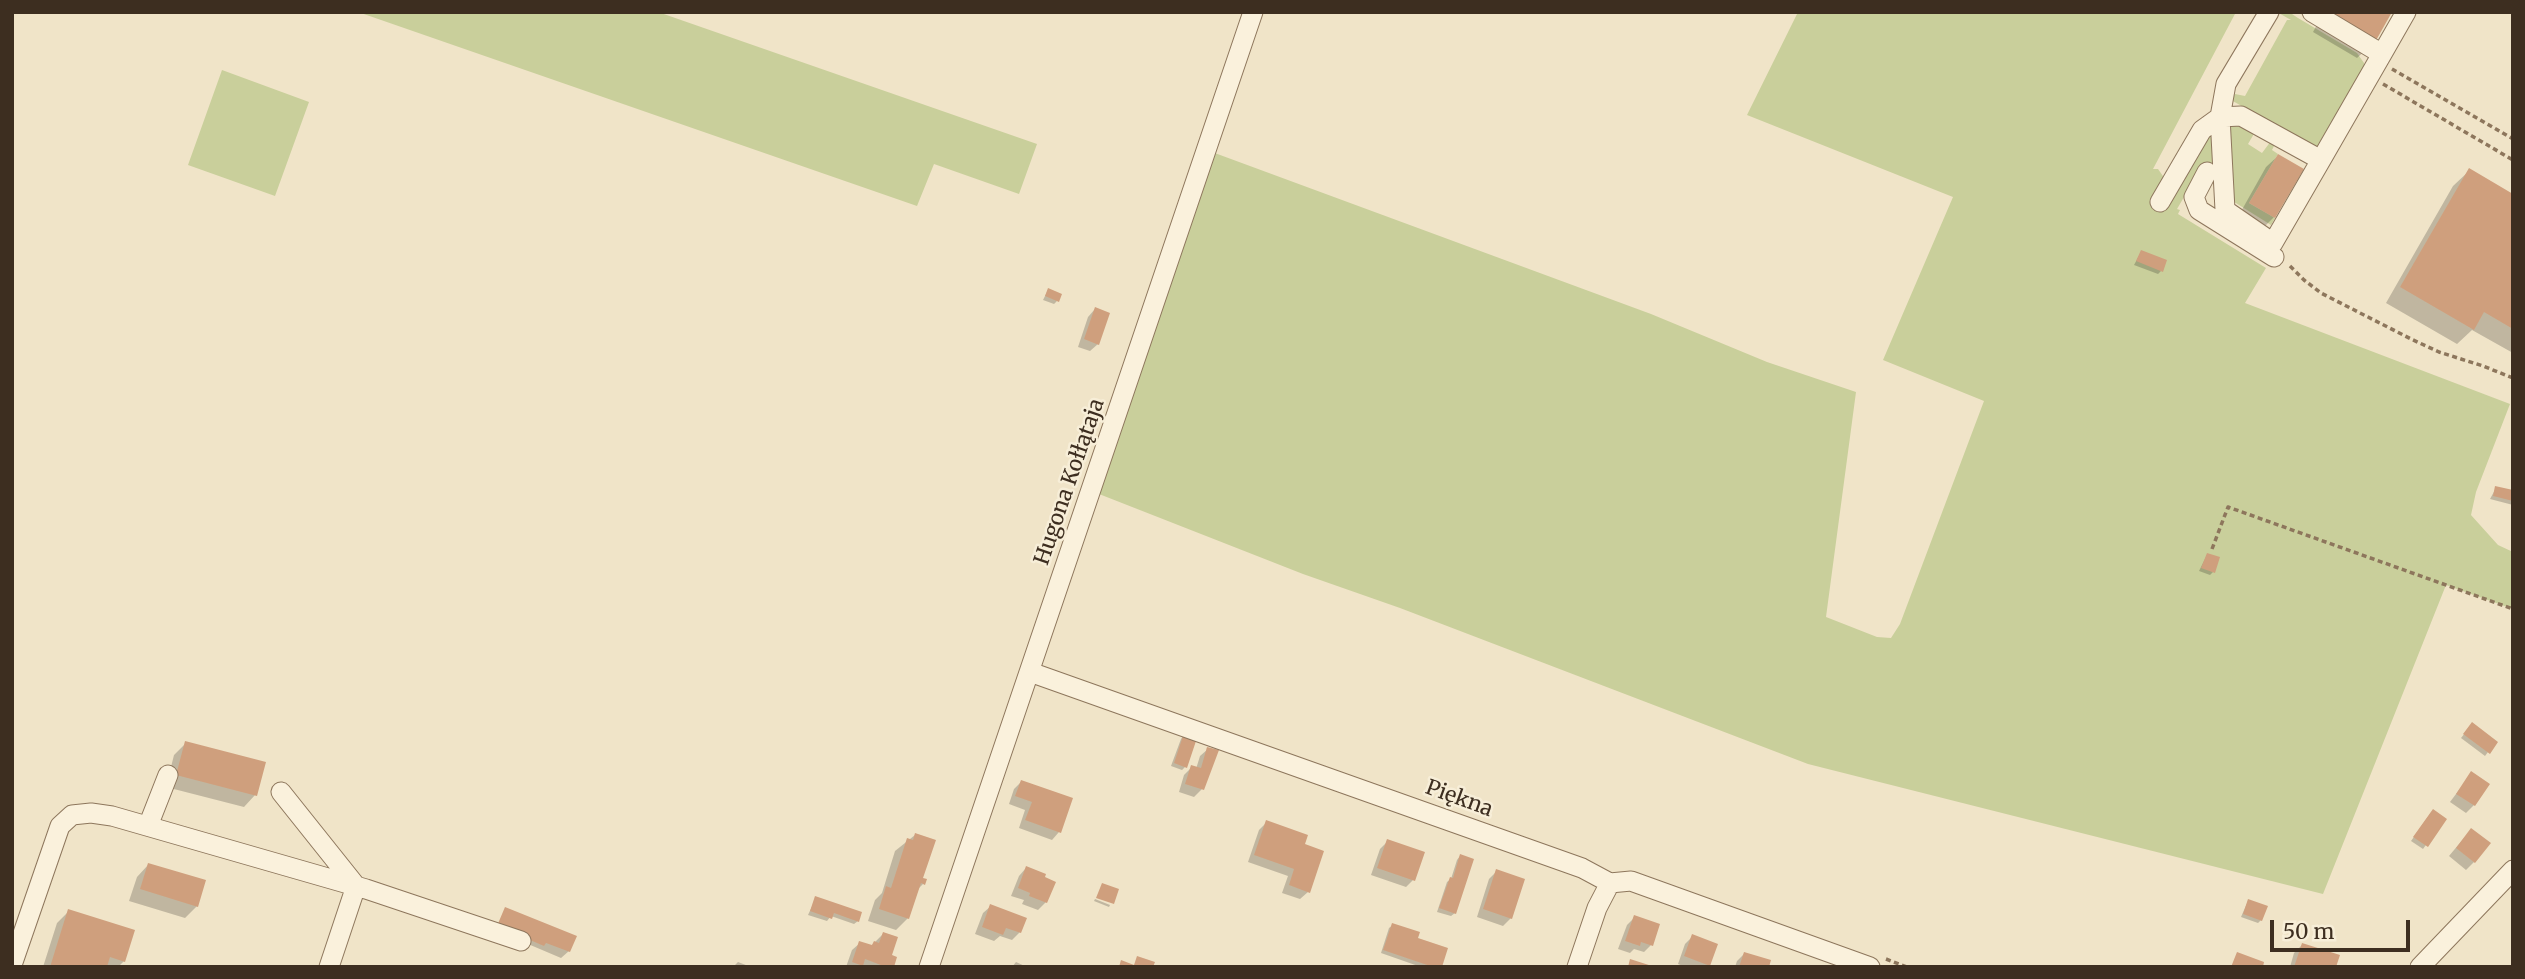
<!DOCTYPE html>
<html>
<head>
<meta charset="utf-8">
<style>
	body { margin:0 }
	#map { position:relative; width:2525px; height:979px; overflow:hidden; background:#f0e4c8; font-family:Merriweather,serif }
	canvas { display:block }
	.frame { position:absolute; inset:0; border:14px solid #3d2e20; pointer-events:none }
	.scale { position:absolute; left:2270px; top:920px; width:140px; height:32px; box-sizing:border-box; border:4px solid #3d2e20; border-top:0; padding-left:9px; font-size:21px; line-height:24px; white-space:nowrap; color:#3d2e20; -webkit-text-stroke:5px #f7eed8; paint-order:stroke }
</style>
</head>
<body>
<div id="map">
<canvas width="2525" height="979"></canvas>
<div class="frame"></div>
<div class="scale">50 m</div>
</div>
<script>
const ctx = document.querySelector('canvas').getContext('2d');
ctx.lineJoin = 'round';
function fill(path, color) {
  ctx.fillStyle = color;
  ctx.fill(path, 'evenodd');
}
function poly(rows) {
  const path = new Path2D();
  for (const r of rows) {
    path.moveTo(r[0], r[1]);
    for (let i = 2; i < r.length; i += 2) path.lineTo(r[i], r[i + 1]);
  }
  return path;
}
function stroke(path, color, width, dash) {
  ctx.strokeStyle = color;
  ctx.lineWidth = width;
  ctx.lineCap = dash ? 'butt' : 'round';
  ctx.setLineDash(dash || []);
  ctx.stroke(path);
}
function write(font, color, halo, rows, align = 'center') {
  ctx.font = font + ' Merriweather,serif';
  ctx.lineWidth = 5;
  ctx.setLineDash([]);
  ctx.textBaseline = 'middle';
  ctx.strokeStyle = halo;
  ctx.fillStyle = color;
  for (const [text, x, y, turn = 0] of rows) {
    ctx.save();
    ctx.translate(x, y);
    ctx.rotate((+turn || 0) * Math.PI / 180);
    ctx.textAlign = isNaN(turn) ? turn : align;
    if (halo) ctx.strokeText(text, 0, 0);
    ctx.fillText(text, 0, 0);
    ctx.restore();
  }
}
const green = poly([
	[358,12,658,12,1037,144,1019,194,934,164,917,206],
	[1798,12,2236,12,2153,169,2158,169,2165,179,2212,131,2215,176,2201,168,2177,209,2180,210,2178,214,2266,268,2245,303,2510,404,2476,492,2471,515,2498,545,2513,552,2513,609,2446,585,2323,894,1808,764,1400,608,1303,574,1099,494,1212,152,1651,314,1767,362,1856,392,1826,617,1877,637,1891,638,1900,624,1984,401,1883,360,1953,197,1747,115],
	[2277,12,2289,12,2298,18,2357,53,2364,63,2364,68,2316,148,2231,100,2235,94,2245,96,2287,20,2291,20],
	[222,70,309,102,275,196,188,165],
	[2225,125,2244,126,2255,132,2248,144,2262,153,2271,141,2275,144,2272,150,2278,154,2249,203,2275,218,2271,225,2231,200]
]);
const shadow = poly([
	[2324,12,2373,43,2357,58,2313,32],
	[2278,156,2274,217,2262,229,2239,215,2266,167],
	[2469,171,2513,279,2513,353,2472,330,2457,344,2386,303,2453,186],
	[2141,252,2161,271,2158,274,2134,265],
	[1048,290,1057,301,1054,304,1043,300],
	[1095,309,1098,344,1090,351,1078,347,1088,317],
	[2496,488,2513,492,2513,505,2490,499],
	[2207,555,2213,572,2210,575,2199,571],
	[2469,728,2488,752,2485,756,2461,738],
	[1184,735,1185,767,1182,770,1171,766,1181,739],
	[186,743,255,795,244,807,166,787,174,755],
	[1208,749,1202,789,1194,797,1179,792,1184,775,1192,767,1196,769,1200,756],
	[2471,774,2474,805,2466,813,2450,802],
	[1021,782,1059,832,1052,840,1019,828,1025,810,1009,804,1014,789],
	[2430,814,2445,819,2423,849,2411,841],
	[1267,822,1308,892,1300,899,1282,893,1288,876,1248,862,1259,830],
	[915,835,920,879,923,884,917,890,908,918,896,930,868,921,875,900,882,893,895,851],
	[2464,838,2474,862,2466,870,2449,856],
	[1388,841,1413,880,1406,887,1371,875,1380,849],
	[1460,856,1455,913,1451,916,1437,912,1447,882,1451,879,1457,860],
	[148,865,197,906,185,918,129,901,137,877],
	[1026,868,1046,902,1038,910,1022,904,1024,900,1011,896,1019,876],
	[1497,871,1511,918,1503,926,1477,917,1489,879],
	[816,898,858,921,854,924,831,916,827,921,808,915],
	[1095,899,1110,905,1109,907,1094,901],
	[2248,901,2261,920,2258,923,2241,917],
	[991,906,1020,932,1012,940,1000,936,994,941,975,934,983,913],
	[506,909,569,951,561,958,495,930],
	[69,911,124,961,118,967,43,967,57,923],
	[1635,917,1651,945,1644,952,1634,949,1630,953,1618,949,1627,925],
	[1393,925,1416,940,1440,967,1421,967,1381,953,1389,928],
	[883,934,892,967,846,967,852,950,860,943,870,947],
	[1693,936,1709,965,1707,967,1685,967,1678,964,1685,944],
	[2302,945,2334,967,2290,967,2294,953],
	[1744,954,1768,967,1735,967,1737,961],
	[738,962,751,967,733,967],
	[1016,962,1027,967,1012,967]
]);
const building = poly([
	[2329,12,2392,12,2374,44],
	[2278,154,2304,169,2275,218,2249,203],
	[2469,168,2513,194,2513,329,2484,312,2474,330,2400,287],
	[2141,250,2167,260,2163,272,2136,261],
	[1048,288,1062,294,1059,302,1045,296],
	[1095,307,1110,313,1099,345,1084,339],
	[2495,486,2513,490,2513,501,2493,496],
	[2207,553,2220,557,2215,573,2201,568],
	[2472,722,2498,742,2490,754,2463,734],
	[1184,733,1197,738,1187,768,1174,763],
	[185,741,266,762,257,796,176,775],
	[1207,747,1219,750,1204,790,1185,784,1191,765,1201,768],
	[2471,771,2490,784,2475,806,2456,794],
	[1021,780,1073,798,1061,833,1025,820,1032,802,1015,796],
	[2433,809,2447,819,2428,847,2413,837],
	[1266,820,1308,835,1305,844,1324,851,1310,893,1289,885,1294,869,1254,855],
	[2471,828,2491,843,2475,863,2456,848],
	[915,833,936,840,923,878,927,879,925,885,921,883,909,919,879,909,886,886,891,888,907,838,913,840],
	[1387,839,1425,852,1415,881,1377,868],
	[1460,854,1474,859,1456,914,1439,908,1450,877,1453,878],
	[148,863,206,880,198,907,140,889],
	[1026,866,1046,874,1045,877,1056,882,1047,903,1029,896,1030,893,1018,888],
	[1496,869,1525,879,1512,919,1483,909],
	[1102,883,1119,889,1114,904,1096,898],
	[815,896,862,912,859,922,834,913,832,919,810,911],
	[2248,899,2268,906,2262,921,2243,914],
	[990,904,1027,918,1021,933,1006,928,1003,935,982,927],
	[505,907,577,936,570,952,546,943,544,946,497,926],
	[68,909,135,930,125,962,110,957,107,967,50,967],
	[1634,915,1660,924,1653,946,1641,942,1640,946,1625,941],
	[1392,923,1420,932,1418,938,1448,948,1442,967,1433,967,1383,950],
	[883,932,898,937,892,955,897,957,894,967,886,967,865,959,863,966,852,962,859,941,872,945,874,941,879,943],
	[1692,934,1718,944,1710,966,1684,956],
	[2302,943,2340,955,2336,967,2294,967],
	[1744,952,1771,960,1769,967,1739,967],
	[2237,952,2264,962,2263,967,2231,967],
	[1137,956,1155,962,1153,967,1119,967,1121,960,1134,965],
	[1630,959,1652,966,1652,967,1628,967]
]);
const path = poly([
	[2392,69,2513,139],
	[2383,84,2513,160],
	[2290,266,2304,280,2321,293,2411,339,2439,352,2483,366,2513,378],
	[2212,549,2228,507,2513,609],
	[1886,959,1907,967]
]);
const minor = poly([
	[2269,12,2226,84,2220,117,2241,116,2321,160,2382,54],
	[2312,12,2382,54,2406,12],
	[2207,172,2194,197,2199,210,2274,257],
	[2160,202,2202,130,2220,117,2225,210,2273,243,2321,160],
	[1030,672,1582,868,1610,883,1631,881,1870,967],
	[281,792,356,886,329,967],
	[148,826,168,775],
	[12,965,60,826,72,815,91,813,112,816,366,889,521,941],
	[929,967,1253,12],
	[1577,967,1597,908,1610,883],
	[2420,967,2513,870]
]);
const streetNames = [
	["Hugona Kołłątaja",1070,482,-71],
	["Piękna",1459,799,20]
];
fill(green, '#c9cf9b');
fill(shadow, '#0003');
fill(building, '#cf9f7d');
stroke(minor, '#8d765c', 21);
stroke(path, '#8d765c', 3.5, [5, 3.5]);
stroke(minor, '#faf1dc', 19);
write('21px', '#3d2e20', '#f7eed8', streetNames);
</script>
</body>
</html>
